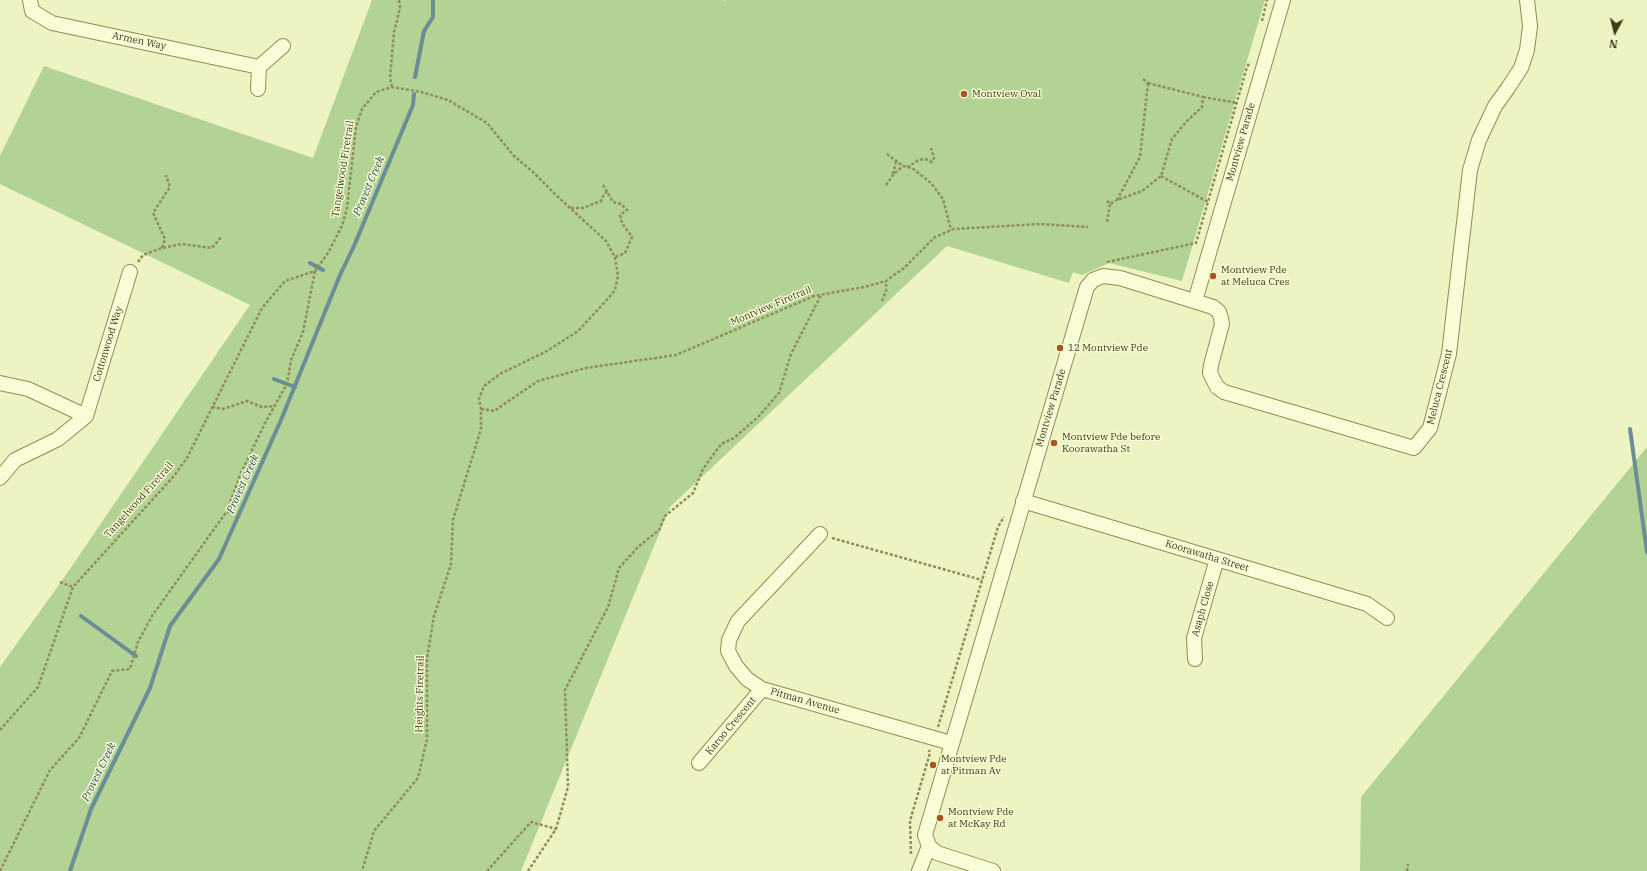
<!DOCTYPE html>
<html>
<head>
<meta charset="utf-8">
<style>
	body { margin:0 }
	#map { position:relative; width:1647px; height:871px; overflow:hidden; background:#eef3c2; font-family:"IBM Plex Serif",serif }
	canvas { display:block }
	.north { position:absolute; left:1595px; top:12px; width:40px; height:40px; -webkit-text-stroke:3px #f5fad3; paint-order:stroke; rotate:187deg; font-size:11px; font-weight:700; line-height:16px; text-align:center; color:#3e3b1c }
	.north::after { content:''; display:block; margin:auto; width:14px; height:18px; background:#3e3b1c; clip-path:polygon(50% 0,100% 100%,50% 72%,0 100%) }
</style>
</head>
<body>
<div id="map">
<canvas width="1647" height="871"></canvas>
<div class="north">N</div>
</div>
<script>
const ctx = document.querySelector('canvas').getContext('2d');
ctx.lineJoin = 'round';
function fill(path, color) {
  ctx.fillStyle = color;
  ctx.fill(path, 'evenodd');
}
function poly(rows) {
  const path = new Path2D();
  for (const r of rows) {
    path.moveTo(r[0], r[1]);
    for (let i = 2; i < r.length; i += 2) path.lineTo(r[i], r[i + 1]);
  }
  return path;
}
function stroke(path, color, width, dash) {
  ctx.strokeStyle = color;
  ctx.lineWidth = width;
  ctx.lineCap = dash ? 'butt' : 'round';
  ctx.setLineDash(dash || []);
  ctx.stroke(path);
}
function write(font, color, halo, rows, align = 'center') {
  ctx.font = font + ' "IBM Plex Serif",serif';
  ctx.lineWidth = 3;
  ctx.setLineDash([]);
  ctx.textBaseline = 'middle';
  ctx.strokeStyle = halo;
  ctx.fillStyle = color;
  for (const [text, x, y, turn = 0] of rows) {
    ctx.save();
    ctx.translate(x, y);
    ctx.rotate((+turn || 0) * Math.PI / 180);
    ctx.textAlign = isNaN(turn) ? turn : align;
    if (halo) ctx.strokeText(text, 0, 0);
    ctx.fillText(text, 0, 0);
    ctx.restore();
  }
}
const green = poly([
	[372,0,724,0,725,2,725,0,1265,0,1182,281,1109,263,1082,275,1073,272,1069,283,947,246,670,507,521,871,0,871,0,667,61,582,250,305,0,184,0,156,44,66,313,158],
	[1647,447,1647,871,1360,871,1361,797]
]);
const stream = poly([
	[415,77,424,31,433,17,433,0],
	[310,263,323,270],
	[274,379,295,387],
	[1630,429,1647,552],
	[81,616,136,656],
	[70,871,91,809,150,688,170,626,219,559,281,420,340,275,354,246,413,105,414,94]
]);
const path = poly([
	[1262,21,1267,0],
	[1143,79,1148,83],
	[1148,83,1203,97,1202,107,1186,122,1172,139,1161,176,1142,191,1117,200,1140,157,1148,83],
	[392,87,390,78,394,32,400,8,399,0],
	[1203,97,1237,103],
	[887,154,903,166,912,168,931,183,943,199,951,230],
	[907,167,919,160,925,159,932,162,934,158,931,148],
	[893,174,896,161],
	[1161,176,1208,202],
	[603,185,613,202,621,204,627,210,620,215,622,223,632,237,625,253,615,257],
	[886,185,893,175,903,166],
	[1107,201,1110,204,1117,200],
	[571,208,583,208,601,201,602,198,607,191],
	[1107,222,1110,204],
	[162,248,165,239,153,213,170,187,166,175],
	[138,262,143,255,162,248,182,244,212,248,222,236],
	[1107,262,1196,243,1247,67,1250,62],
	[882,301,886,291,886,281],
	[212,407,223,409,247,401,262,407,274,406],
	[481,409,494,411,538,381,586,368,676,355,814,296,864,287,886,281,904,268,935,237,954,229,1040,224,1088,227],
	[227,511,237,518],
	[832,538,982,580],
	[60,582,73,587],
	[938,727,998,527,1004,517],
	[0,730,38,687,73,587,173,477,187,458,262,308,285,281,315,271,328,253,342,226,347,208,356,127,362,109,376,92,392,87,421,92,448,100,487,123,514,156,533,172,556,195,606,241,615,257,618,276,615,290,605,302,578,331,547,351,500,374,484,386,479,399,481,409,481,429,453,520,451,564,434,616,427,659,427,739,418,778,374,831,362,871],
	[911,854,910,821,930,753,929,750],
	[0,871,50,770,79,738,112,671,130,669,138,642,152,616,227,511,240,475,266,421,287,384,291,360,303,332,315,271],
	[487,871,531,822,556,829],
	[528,871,556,829,568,787,565,690,608,607,619,568,638,547,659,530,665,516,693,493,703,469,721,444,734,438,758,417,779,393,791,354,821,295],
	[1407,871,1408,864]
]);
const minor = poly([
	[30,0,32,11,52,23,259,67,283,46],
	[258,89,259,67],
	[1195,301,1283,0],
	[0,383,28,389,86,416],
	[86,416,130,272],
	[0,478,15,460,58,439,86,416],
	[1023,501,1367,604,1387,618],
	[820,534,738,621,729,640,728,651,736,666,747,679,762,689,951,743],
	[1195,659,1194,638,1217,559],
	[699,763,762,689],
	[919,871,929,846],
	[993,871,937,853,929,846,925,835,1087,287,1093,280,1103,276,1120,278,1213,307,1219,312,1221,318,1222,324,1211,365,1210,373,1217,387,1224,392,1414,448,1430,428,1449,354,1470,170,1479,140,1495,106,1508,88,1521,68,1527,50,1530,26,1527,0]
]);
const markers = [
	[964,94,4,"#a7561f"],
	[1213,276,4,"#a7561f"],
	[1060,348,4,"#a7561f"],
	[1054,443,4,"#a7561f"],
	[933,765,4,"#a7561f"],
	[940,818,4,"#a7561f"]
];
const streetNames = [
	["Armen Way",139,41,12],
	["Montview Parade",1241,142,-74],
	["Tangelwood Firetrail",343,169,-81],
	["Montview Firetrail",771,306,-23],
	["Cottonwood Way",108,344,-73],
	["Meluca Crescent",1440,387,-76],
	["Montview Parade",1051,408,-73],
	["Tangelwood Firetrail",139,500,-48],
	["Koorawatha Street",1207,556,17],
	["Asaph Close",1203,609,-74],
	["Heights Firetrail",420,694,-89],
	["Pitman Avenue",805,701,16],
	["Karoo Crescent",731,726,-50]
];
const poiNames = [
	["Montview Oval",972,94],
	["Montview Pde",1221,270],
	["at Meluca Cres",1221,282],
	["12 Montview Pde",1068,348],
	["Montview Pde before",1062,437],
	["Koorawatha St",1062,449],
	["Montview Pde",941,759],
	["at Pitman Av",941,771],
	["Montview Pde",948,812],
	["at McKay Rd",948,824]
];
const waterNames = [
	["Provest Creek",369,186,-67],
	["Provest Creek",243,484,-66],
	["Provest Creek",99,772,-64]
];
fill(green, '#b2d394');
stroke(stream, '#6a8e95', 4);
stroke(minor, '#908d56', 16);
stroke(path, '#908d56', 2.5, [3, 2]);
stroke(minor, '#f8fdd7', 14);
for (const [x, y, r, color] of markers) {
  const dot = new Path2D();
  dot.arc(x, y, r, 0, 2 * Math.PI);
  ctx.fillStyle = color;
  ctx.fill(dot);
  stroke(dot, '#f5fad3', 1.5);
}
write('10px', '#3e3b1c', '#f5fad3', streetNames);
write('10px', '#3e3b1c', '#f5fad3', poiNames, 'left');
write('italic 11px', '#2a4d60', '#f5fad3', waterNames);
</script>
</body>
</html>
